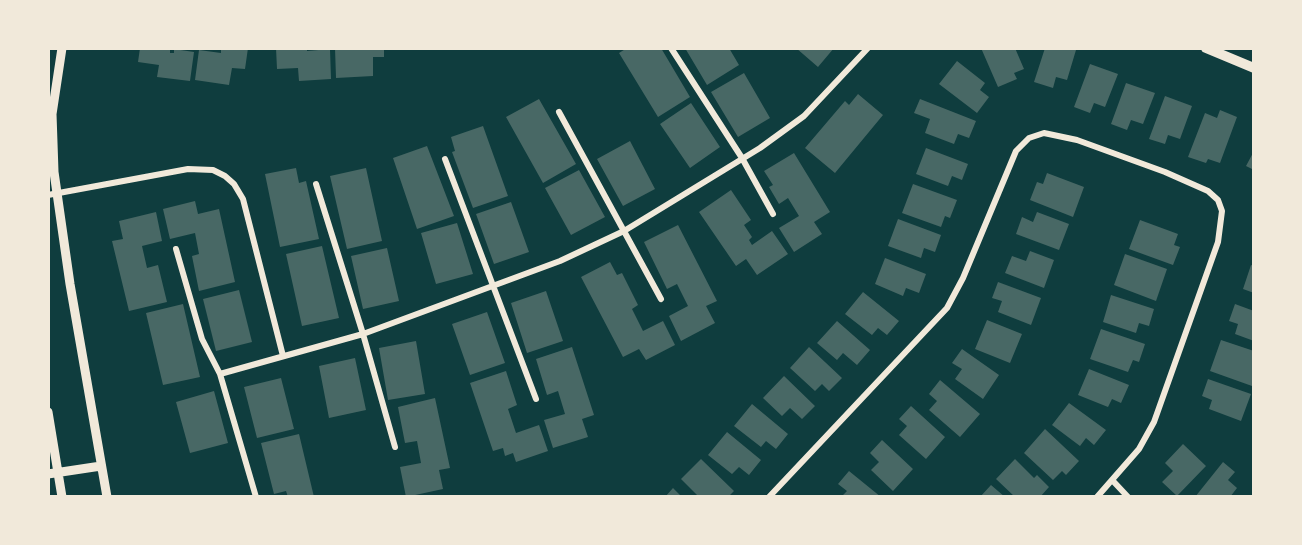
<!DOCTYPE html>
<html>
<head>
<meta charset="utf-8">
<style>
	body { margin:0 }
	#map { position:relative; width:1302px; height:545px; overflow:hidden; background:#0f3d3e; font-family:"PT Sans",sans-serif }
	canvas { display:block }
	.frame { position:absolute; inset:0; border:50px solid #f1e9da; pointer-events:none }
</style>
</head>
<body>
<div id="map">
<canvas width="1302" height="545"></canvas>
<div class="frame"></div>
</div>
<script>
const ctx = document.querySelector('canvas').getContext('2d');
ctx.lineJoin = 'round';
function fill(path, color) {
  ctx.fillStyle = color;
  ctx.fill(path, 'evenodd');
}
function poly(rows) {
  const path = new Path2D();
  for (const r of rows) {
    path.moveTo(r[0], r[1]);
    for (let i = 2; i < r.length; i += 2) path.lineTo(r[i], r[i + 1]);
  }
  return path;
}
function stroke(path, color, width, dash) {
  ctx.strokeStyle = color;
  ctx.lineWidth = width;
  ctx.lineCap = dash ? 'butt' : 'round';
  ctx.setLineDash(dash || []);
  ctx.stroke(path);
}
const building = poly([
	[140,48,170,48,170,53,174,53,174,49,194,52,190,81,157,77,159,65,138,62],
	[221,48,248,48,245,69,232,68,229,85,195,80,199,50,221,53],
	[276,48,307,48,307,51,330,49,331,79,299,81,298,68,277,69],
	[335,48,384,48,384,57,373,57,373,76,336,78],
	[627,48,661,48,690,97,658,117,619,53],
	[685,48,729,48,739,65,707,85],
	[796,48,834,48,818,67],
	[981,48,1015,48,1024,69,1014,73,1017,79,998,87],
	[1045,48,1069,48,1076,50,1067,80,1056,77,1053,88,1034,82],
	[957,61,985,83,980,90,989,97,977,113,939,84],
	[1090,64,1118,74,1105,107,1094,103,1090,113,1074,107],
	[744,73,770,118,738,137,711,92],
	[1126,83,1155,93,1143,124,1131,120,1127,130,1111,124],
	[858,94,883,115,835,173,805,148,845,101,849,105],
	[1165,96,1192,106,1180,139,1168,135,1165,144,1149,139],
	[539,99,576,164,543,183,506,117],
	[920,99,976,121,969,138,958,134,954,144,925,133,930,119,914,113],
	[691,103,720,147,690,168,660,124],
	[1220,110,1237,117,1220,163,1208,159,1206,163,1188,157,1205,113,1217,118],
	[483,126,508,196,473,208,452,152,455,151,451,137],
	[630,141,655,189,623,206,597,159],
	[427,146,454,216,417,229,393,158],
	[926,148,968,164,962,180,952,176,948,186,916,174],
	[1254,151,1254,170,1246,166],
	[794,153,830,212,814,222,822,234,794,252,779,228,799,216,788,198,779,204,769,187,773,185,764,171],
	[296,168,299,183,306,181,319,239,280,247,265,174],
	[366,168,382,241,347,249,330,176],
	[579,170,605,217,571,235,545,188],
	[1047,173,1084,187,1073,217,1030,200,1037,182,1043,184],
	[913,184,957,200,950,218,945,216,941,227,902,213],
	[731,190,751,220,744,225,752,237,749,240,752,245,772,231,788,254,757,275,746,259,736,266,699,212],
	[195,201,198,214,219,209,235,282,199,291,192,256,199,254,195,233,170,239,163,209],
	[511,202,529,252,494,264,476,214],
	[156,212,162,241,142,246,147,268,158,265,167,302,129,311,112,241,123,239,119,221],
	[1037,212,1069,224,1059,250,1016,234,1022,217,1033,222],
	[898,219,941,235,935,252,924,248,921,258,888,246],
	[1140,220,1178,234,1174,245,1180,247,1173,265,1129,249],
	[457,223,473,274,436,284,421,233],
	[678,225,717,301,706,306,715,323,681,341,669,316,688,306,677,284,667,289,644,242],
	[322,246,339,318,302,326,286,254],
	[387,248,399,301,363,309,351,256],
	[1030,251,1054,260,1044,288,1005,273,1012,256,1026,261],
	[1125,254,1167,269,1156,301,1114,285],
	[885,258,926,274,919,293,906,288,903,296,875,284],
	[610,262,617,275,622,273,638,305,632,309,643,331,663,321,675,345,646,360,639,349,623,357,581,277],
	[1251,265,1254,266,1254,293,1243,289],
	[998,282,1041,298,1031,325,998,312,1002,301,992,298],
	[239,290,252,342,216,351,203,299],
	[546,291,563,341,527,353,511,303],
	[863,292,899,321,887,335,878,328,872,335,845,314],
	[1111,295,1154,309,1149,326,1139,323,1136,333,1103,322],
	[183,304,200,377,163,385,146,313],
	[1235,304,1254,311,1254,341,1235,334,1238,324,1229,321],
	[487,312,505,363,470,375,452,324],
	[987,320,1022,334,1010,363,975,349],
	[837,321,870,350,857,365,843,353,837,360,817,343],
	[1101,329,1145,344,1139,362,1133,360,1128,372,1090,359],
	[1221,340,1254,351,1254,381,1252,386,1210,371],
	[416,341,425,394,388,400,379,348],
	[572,347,594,415,582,419,588,437,553,448,544,420,565,414,558,391,547,395,536,359],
	[809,347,842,378,829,391,822,384,815,391,790,368],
	[962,349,999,375,983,399,955,379,962,369,952,363],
	[355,358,366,410,329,418,319,366],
	[1089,369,1129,385,1121,403,1112,399,1108,407,1078,395],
	[506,371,517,405,508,409,516,433,539,425,548,451,516,462,513,453,505,456,503,448,493,451,470,383],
	[784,376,815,406,802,419,790,408,782,416,763,398],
	[281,378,294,429,257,438,244,387],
	[1208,379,1251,394,1241,421,1209,409,1212,400,1202,396],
	[940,380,980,414,960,437,929,410,937,401,929,394],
	[214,391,228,443,190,453,176,402],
	[435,398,450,468,439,470,443,489,406,497,400,467,421,463,417,441,405,443,398,407],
	[1069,403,1106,430,1094,445,1086,438,1080,446,1052,425],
	[752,404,788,434,776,449,766,441,761,447,734,426],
	[911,406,945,437,926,459,899,435,907,426,899,419],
	[1045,429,1079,461,1066,475,1062,471,1053,480,1024,453],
	[727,432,761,460,749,475,739,467,732,474,708,455],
	[299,434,314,497,288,497,286,491,274,494,261,443],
	[882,440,913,469,893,491,871,470,879,462,870,453],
	[1183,444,1206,466,1177,496,1162,482,1173,471,1165,463],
	[701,459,734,491,728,497,699,497,681,479],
	[1015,459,1034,478,1037,475,1049,487,1040,497,1030,497,1028,495,1027,497,1015,497,996,479],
	[1223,462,1235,472,1228,480,1237,488,1230,497,1195,497],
	[849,471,881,497,841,497,847,491,838,484],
	[991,485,1005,497,980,497],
	[673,488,682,497,665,497]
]);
const minor = poly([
	[671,48,742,158,773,214],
	[559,112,661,299],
	[445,159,536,399],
	[316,184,363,334,395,447],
	[48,195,188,169,213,170,225,176,234,184,243,199,283,356],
	[176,249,202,339,220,374,256,497],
	[220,374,363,334,560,261,624,231,760,148,804,116,868,48],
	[1113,481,1128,497],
	[769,497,947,308,963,278,1016,151,1029,138,1044,133,1077,140,1165,172,1208,191,1218,200,1222,211,1218,242,1154,422,1139,449,1097,497]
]);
const tertiary = poly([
	[62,48,52,114,54,172,70,284,107,497],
	[48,412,62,497],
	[48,474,101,466]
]);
const secondary = poly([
	[1206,48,1254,68]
]);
fill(building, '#486865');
stroke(minor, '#f1e9da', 6);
stroke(tertiary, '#f1e9da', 9);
stroke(secondary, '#f1e9da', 10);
</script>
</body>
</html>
